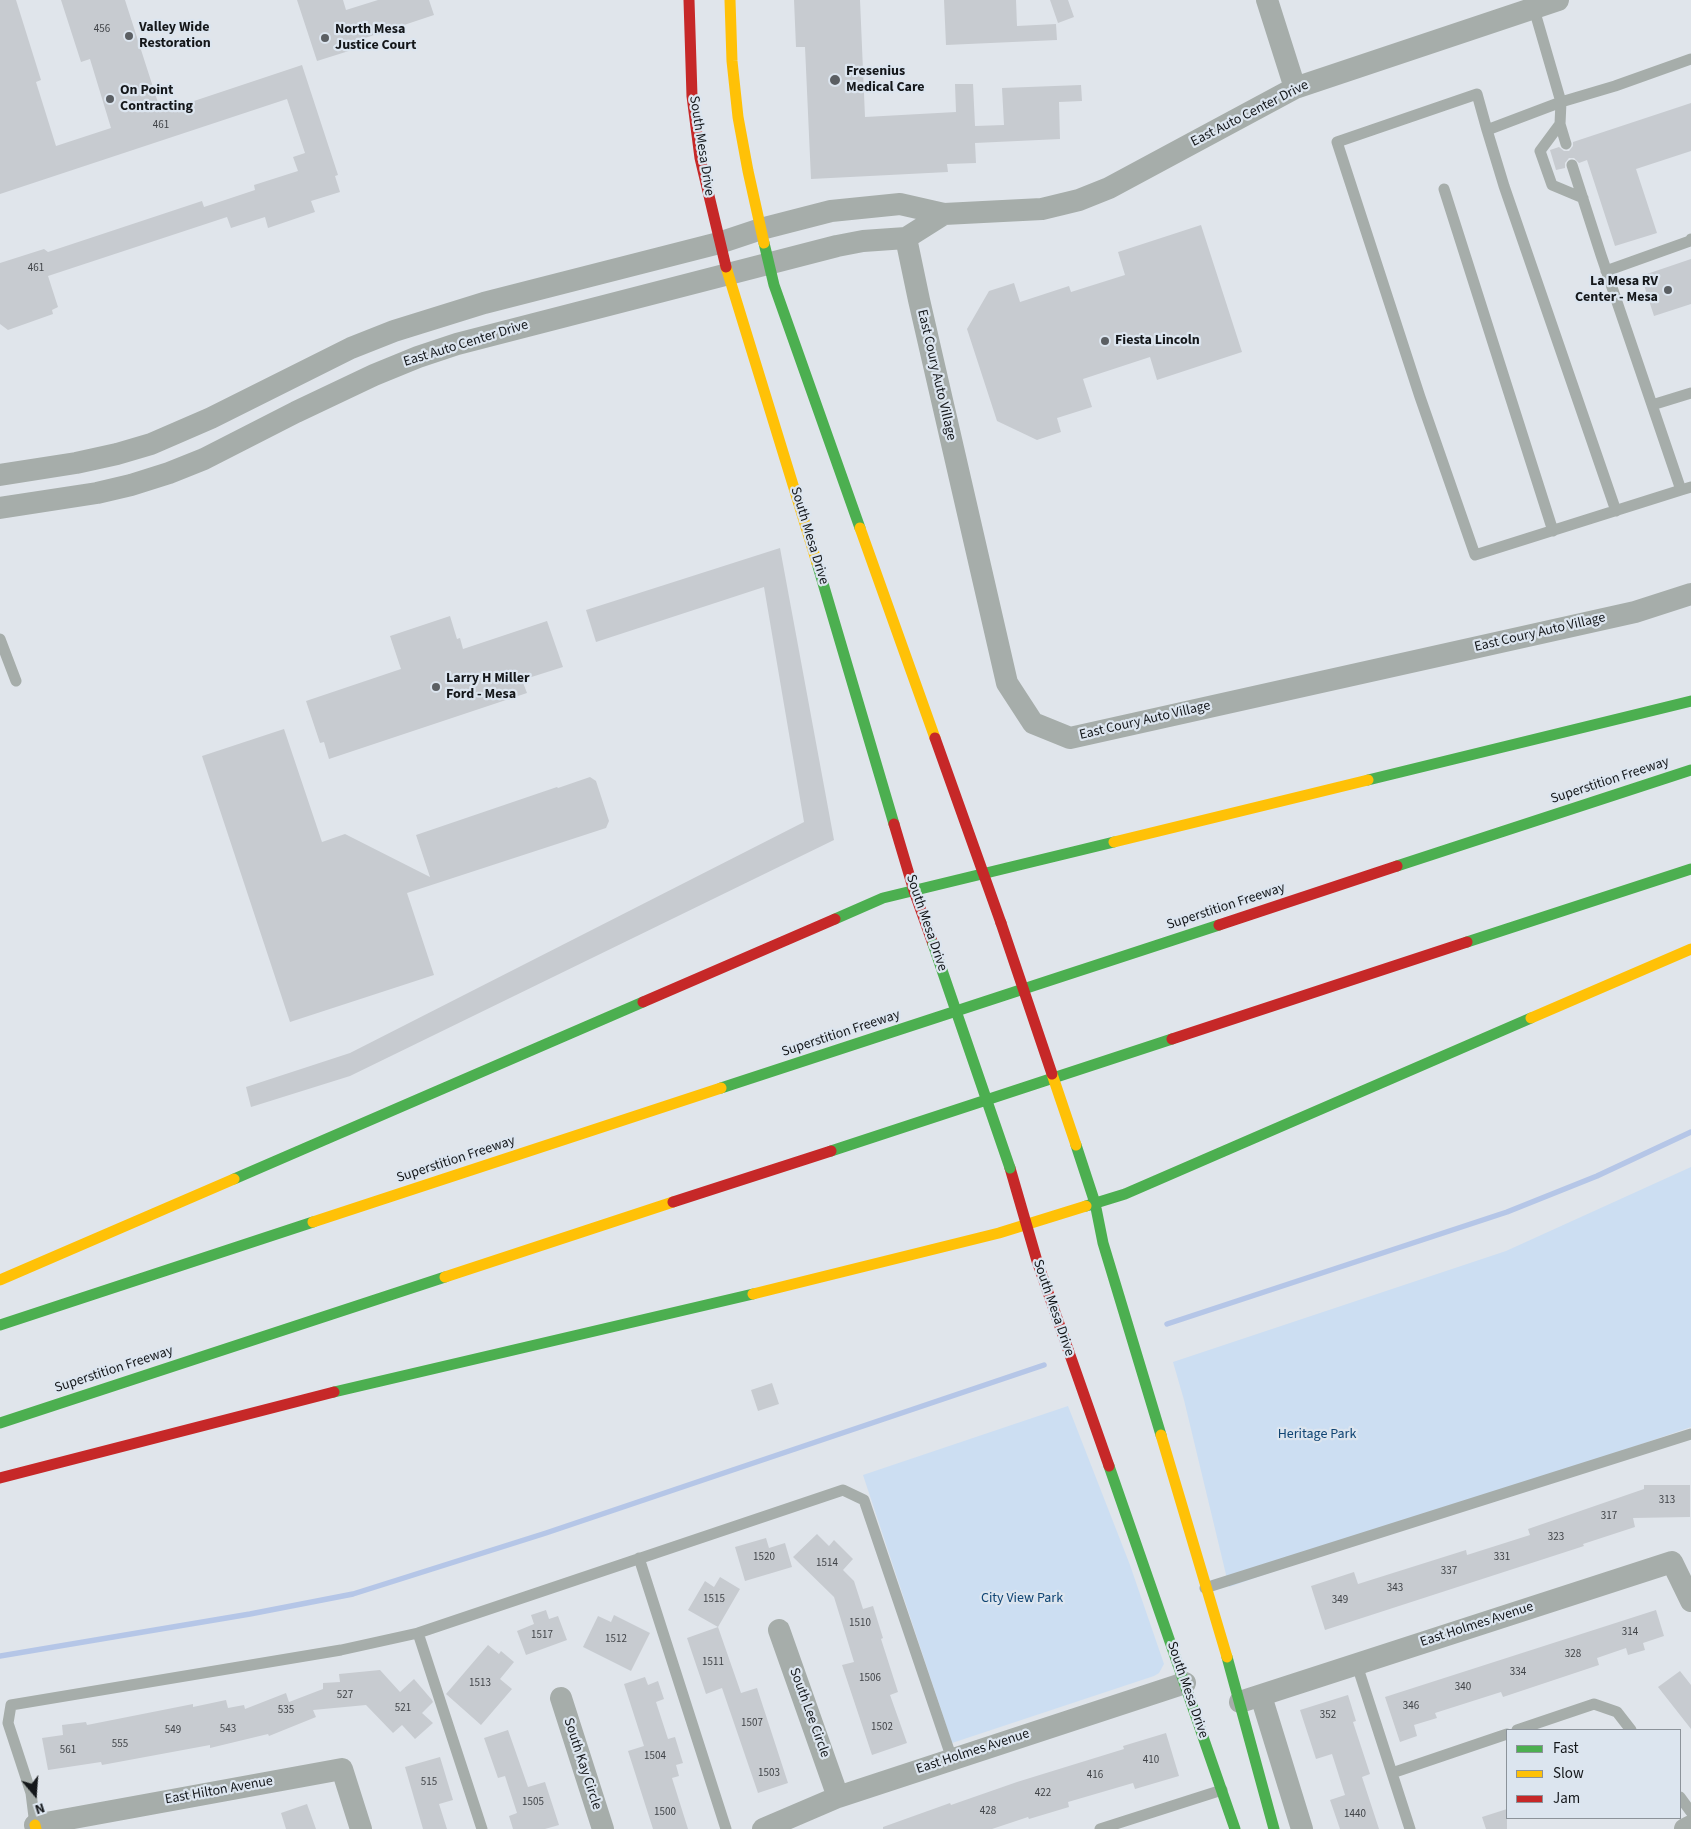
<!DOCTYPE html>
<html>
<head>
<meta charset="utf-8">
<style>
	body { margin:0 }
	#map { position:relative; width:1691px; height:1829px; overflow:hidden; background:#e0e5eb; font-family:"Source Sans 3",sans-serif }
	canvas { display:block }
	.legend { position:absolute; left:1506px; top:1729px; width:175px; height:90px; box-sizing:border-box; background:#dce5ef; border:1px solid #8c939a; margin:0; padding:6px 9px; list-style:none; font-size:15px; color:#14171a }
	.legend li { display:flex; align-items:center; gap:10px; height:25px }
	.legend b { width:25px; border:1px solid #8c939a }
	.north { position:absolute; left:10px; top:1769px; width:50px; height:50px; -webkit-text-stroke:4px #dce5ef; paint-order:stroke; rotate:162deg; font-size:14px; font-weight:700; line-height:20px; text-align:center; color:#14171a }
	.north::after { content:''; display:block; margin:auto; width:18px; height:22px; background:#14171a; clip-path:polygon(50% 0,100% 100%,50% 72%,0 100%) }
</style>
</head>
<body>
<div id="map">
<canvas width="1691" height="1829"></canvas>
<ul class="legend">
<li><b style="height:6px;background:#4caf50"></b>Fast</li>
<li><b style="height:6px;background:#ffc107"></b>Slow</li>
<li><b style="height:6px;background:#c62828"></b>Jam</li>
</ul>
<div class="north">N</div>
</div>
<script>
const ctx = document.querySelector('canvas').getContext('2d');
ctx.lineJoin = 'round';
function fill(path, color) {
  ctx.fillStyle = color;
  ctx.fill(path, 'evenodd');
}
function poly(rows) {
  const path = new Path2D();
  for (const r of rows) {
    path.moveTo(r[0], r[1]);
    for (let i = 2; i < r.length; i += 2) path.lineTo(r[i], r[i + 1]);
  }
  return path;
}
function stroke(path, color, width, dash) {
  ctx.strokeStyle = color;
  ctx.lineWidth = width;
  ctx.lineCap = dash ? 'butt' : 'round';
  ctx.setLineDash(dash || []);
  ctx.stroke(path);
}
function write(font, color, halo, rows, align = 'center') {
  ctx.font = font + ' "Source Sans 3",sans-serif';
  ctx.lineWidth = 4.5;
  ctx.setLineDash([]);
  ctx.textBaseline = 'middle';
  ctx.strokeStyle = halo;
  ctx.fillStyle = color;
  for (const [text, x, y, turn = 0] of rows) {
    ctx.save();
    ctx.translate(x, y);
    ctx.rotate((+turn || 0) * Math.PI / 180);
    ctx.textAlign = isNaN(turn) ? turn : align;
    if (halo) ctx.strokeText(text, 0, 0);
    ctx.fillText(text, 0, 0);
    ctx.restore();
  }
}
const green = poly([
	[1691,1167,1691,1427,1229,1587,1184,1400,1173,1362,1506,1251],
	[1068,1406,1130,1565,1164,1664,1159,1673,1154,1676,952,1743,863,1475]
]);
const stream = poly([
	[1167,1324,1507,1212,1597,1176,1691,1132],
	[0,1656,250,1614,353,1594,546,1533,1044,1365]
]);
const building = poly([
	[0,0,16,0,41,80,36,82,56,146,111,128,90,59,81,62,61,0,125,0,161,112,302,65,338,175,335,176,340,192,311,201,315,212,268,228,265,217,231,228,227,217,48,276,58,307,52,310,53,314,8,330,0,324,0,263,44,249,48,252,202,201,204,207,255,190,254,185,298,171,293,157,305,153,287,99,0,194],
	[297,0,343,0,346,10,378,0,429,0,434,15,350,43,352,50,317,61],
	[794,0,860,0,865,117,956,112,955,84,973,84,975,126,1004,125,1002,88,1081,85,1082,101,1059,102,1060,139,975,143,976,163,947,164,948,172,811,179,805,47,796,47],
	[944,0,1016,0,1017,26,1056,24,1057,40,946,45],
	[1050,0,1068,0,1074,17,1058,23],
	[1691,103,1691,151,1636,169,1657,233,1615,246,1587,160,1579,163,1574,158,1569,158,1565,163,1565,168,1556,170,1550,150,1559,147,1564,151,1569,151,1573,146,1573,142],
	[1201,225,1242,352,1157,380,1150,357,1083,379,1092,407,1057,418,1061,432,1037,440,997,421,967,329,989,291,1014,283,1020,302,1069,286,1071,292,1125,275,1118,252],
	[1691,259,1691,304,1654,316,1641,276],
	[780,548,834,840,350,1076,251,1107,246,1087,350,1053,804,822,764,587,596,642,586,610],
	[450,616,457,639,460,638,463,649,547,621,563,667,522,680,527,693,329,759,324,742,320,743,306,701,401,669,390,636],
	[284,729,322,842,345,834,430,877,416,835,557,787,558,788,590,777,596,781,609,821,606,828,407,893,434,975,290,1022,202,756],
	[772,1383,779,1404,758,1411,751,1390],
	[1644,1485,1690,1485,1690,1517,1633,1518,1635,1527,1583,1544,1584,1546,1325,1630,1311,1586,1354,1572,1358,1584,1466,1550,1467,1555,1530,1535,1528,1529,1644,1489],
	[817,1534,829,1546,834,1540,853,1559,843,1570,854,1581,863,1609,873,1606,883,1638,881,1639,898,1692,890,1695,907,1743,872,1755,842,1665,854,1662,834,1597,793,1557],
	[766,1538,769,1548,785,1543,792,1567,745,1581,735,1547],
	[720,1577,740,1589,718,1627,741,1693,757,1688,788,1783,758,1793,722,1688,706,1694,687,1638,718,1627,688,1610,705,1581,714,1587],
	[546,1610,549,1619,558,1616,567,1640,526,1655,517,1631,534,1624,531,1615],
	[1656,1610,1664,1636,1643,1643,1645,1650,1628,1655,1626,1648,1597,1658,1599,1665,1503,1697,1501,1692,1435,1713,1437,1718,1414,1725,1417,1736,1400,1742,1385,1697],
	[614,1615,650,1633,631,1671,583,1647,598,1616,611,1622],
	[488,1645,499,1654,501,1651,514,1662,500,1679,512,1689,481,1725,446,1694],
	[380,1670,400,1692,414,1679,432,1700,433,1702,422,1713,433,1723,415,1739,402,1725,393,1733,366,1705,313,1710,316,1717,269,1736,268,1734,210,1748,210,1745,102,1765,101,1762,48,1770,42,1738,63,1735,62,1725,86,1722,87,1725,193,1704,193,1707,226,1700,228,1708,244,1705,245,1709,286,1693,289,1702,323,1689,323,1683,340,1682,339,1674],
	[1680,1671,1691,1685,1691,1729,1658,1687],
	[645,1677,648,1685,658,1681,664,1699,656,1702,668,1739,675,1737,683,1763,676,1765,679,1776,672,1778,688,1829,653,1829,628,1751,644,1746,624,1684],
	[1348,1695,1356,1721,1353,1722,1370,1774,1362,1777,1379,1829,1340,1829,1330,1800,1345,1795,1332,1754,1316,1759,1300,1710],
	[508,1730,528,1787,545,1782,559,1825,545,1829,513,1829,509,1816,517,1813,505,1776,498,1778,484,1738],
	[1166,1733,1179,1776,1135,1789,1133,1783,1068,1802,1069,1807,1029,1819,1028,1817,992,1829,883,1829,883,1827,950,1803,951,1805,1017,1782,1124,1749,1123,1746],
	[440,1757,453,1800,439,1804,447,1829,423,1829,405,1767],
	[307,1804,316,1829,286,1829,281,1813],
	[1507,1809,1507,1829,1486,1829,1482,1817]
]);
const lane = poly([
	[1534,9,1561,102,1560,124,1566,144],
	[1560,124,1540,151,1552,185,1583,198],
	[1487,130,1504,186,1616,511],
	[1572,165,1601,255,1681,490,1691,487],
	[1444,189,1553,531],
	[1606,271,1690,241,1691,239],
	[1652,405,1691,393],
	[1681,490,1475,555,1420,397,1337,142,1477,94,1487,130,1561,102,1615,86,1691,59],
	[0,639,16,681],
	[639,1558,726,1829],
	[1205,1588,1691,1434],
	[418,1633,482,1829],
	[1357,1665,1410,1829],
	[1517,1730,1594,1704,1617,1712,1631,1730],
	[1392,1773,1507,1734],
	[1680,1797,1691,1812],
	[35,1825,31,1793,8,1723,11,1705,341,1650,418,1633,843,1490,864,1500,952,1759],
	[1100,1829,1222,1790]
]);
const street = poly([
	[1267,0,1295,88],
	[906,238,919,300,1007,683,1033,723,1070,738,1635,612,1691,594],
	[0,475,76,463,117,454,151,444,211,418,351,348,394,331,484,303,719,243,761,229,831,211,900,204,944,214,1042,209,1079,200,1109,188,1295,88,1558,0],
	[0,508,97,493,131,485,169,473,204,459,296,412,374,375,418,357,457,344,837,246,863,241,906,238,944,214],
	[779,1630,838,1797],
	[1261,1696,1302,1829],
	[561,1698,603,1829],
	[1240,1702,1672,1562,1691,1601],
	[35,1825,342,1769,361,1829],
	[763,1829,838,1797,1185,1683],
	[1685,1829,1691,1826]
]);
const fast = poly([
	[764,243,774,285,860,528],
	[817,563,894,824],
	[1368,780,1691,701],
	[1397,866,1691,770],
	[835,919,883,898,1114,842],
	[1467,942,1691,869],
	[721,1088,1219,925],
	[1076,1145,1095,1203,1103,1243,1161,1435],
	[831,1151,1172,1039],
	[234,1179,643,1002],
	[1086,1206,1125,1194,1531,1018],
	[0,1325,313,1222],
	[334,1392,753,1294],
	[0,1423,445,1277],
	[1109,1466,1235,1829],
	[1227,1657,1274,1829]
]);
const slow = poly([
	[730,0,732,61,738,117,748,171,764,243],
	[726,267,817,563],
	[860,528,935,738],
	[1114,842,1368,780],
	[1531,1018,1691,949],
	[313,1222,721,1088],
	[445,1277,673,1202],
	[0,1280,234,1179],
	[753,1294,999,1233,1086,1206],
	[1161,1435,1227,1657],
	[35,1825,36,1829]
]);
const jam = poly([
	[689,0,692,96,700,158,726,267],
	[935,738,1001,923],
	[894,824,914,891,933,944],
	[1219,925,1397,866],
	[643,1002,835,919],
	[1172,1039,1467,942],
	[1010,1168,1037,1261,1109,1466],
	[673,1202,831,1151],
	[0,1478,334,1392]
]);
const fastBridge = poly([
	[933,944,1010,1168]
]);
const slowBridge = poly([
	[1052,1074,1076,1145]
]);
const jamBridge = poly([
	[1001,923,1052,1074]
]);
const markers = [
	[129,36,5,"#5b5f63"],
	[325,38,5,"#5b5f63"],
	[835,80,6,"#5b5f63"],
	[110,99,5,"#5b5f63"],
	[1668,290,5,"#5b5f63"],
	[1105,341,5,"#5b5f63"],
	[436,687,5,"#5b5f63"]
];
const numberNames = [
	["456",102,30],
	["461",161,126],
	["461",36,269],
	["313",1667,1501],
	["317",1609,1517],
	["323",1556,1538],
	["1520",764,1558],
	["331",1502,1558],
	["1514",827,1564],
	["337",1449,1572],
	["343",1395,1589],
	["1515",714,1600],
	["349",1340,1601],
	["1510",860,1624],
	["314",1630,1633],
	["1517",542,1636],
	["1512",616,1640],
	["328",1573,1655],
	["1511",713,1663],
	["334",1518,1673],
	["1506",870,1679],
	["1513",480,1684],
	["340",1463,1688],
	["527",345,1696],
	["346",1411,1707],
	["521",403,1709],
	["535",286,1711],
	["352",1328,1716],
	["1507",752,1724],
	["1502",882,1728],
	["543",228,1730],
	["549",173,1731],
	["555",120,1745],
	["561",68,1751],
	["1504",655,1757],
	["410",1151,1761],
	["1503",769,1774],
	["416",1095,1776],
	["515",429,1783],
	["422",1043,1794],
	["1505",533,1803],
	["428",988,1812],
	["1500",665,1813],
	["1440",1355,1815]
];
const poiNames = [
	["Valley Wide",139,28],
	["Restoration",139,44],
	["North Mesa",335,30],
	["Justice Court",335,46],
	["Fresenius",846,72],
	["Medical Care",846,88],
	["On Point",120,91],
	["Contracting",120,107],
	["La Mesa RV",1658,282,"right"],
	["Center - Mesa",1658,298,"right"],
	["Fiesta Lincoln",1115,341],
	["Larry H Miller",446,679],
	["Ford - Mesa",446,695]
];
const streetNames = [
	["East Auto Center Drive",1250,114,-27],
	["South Mesa Drive",701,146,81],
	["East Auto Center Drive",466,344,-17],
	["East Coury Auto Village",936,375,77],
	["South Mesa Drive",809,536,73],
	["East Coury Auto Village",1540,633,-13],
	["East Coury Auto Village",1145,721,-13],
	["Superstition Freeway",1610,781,-18],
	["Superstition Freeway",1226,907,-18],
	["South Mesa Drive",926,923,71],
	["Superstition Freeway",841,1034,-18],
	["Superstition Freeway",456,1160,-18],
	["South Mesa Drive",1053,1308,71],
	["Superstition Freeway",114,1370,-18],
	["East Holmes Avenue",1477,1625,-18],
	["South Mesa Drive",1187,1690,71],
	["South Lee Circle",809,1713,70],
	["East Holmes Avenue",973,1752,-18],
	["South Kay Circle",582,1764,72],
	["East Hilton Avenue",219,1791,-10]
];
const parkNames = [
	["Heritage Park",1317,1435],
	["City View Park",1022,1599]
];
fill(green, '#ccdef2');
stroke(stream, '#b5c6e7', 5.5);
fill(building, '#c7cbd0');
stroke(lane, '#a6adaa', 11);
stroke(street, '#a6adaa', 22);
stroke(fast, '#4caf50', 11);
stroke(slow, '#ffc107', 11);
stroke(jam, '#c62828', 11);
stroke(fastBridge, '#4caf50', 11);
stroke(slowBridge, '#ffc107', 11);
stroke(jamBridge, '#c62828', 11);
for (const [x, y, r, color] of markers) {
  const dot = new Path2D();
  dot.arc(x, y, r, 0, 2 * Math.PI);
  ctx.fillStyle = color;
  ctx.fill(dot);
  stroke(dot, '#dce5ef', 2);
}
write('11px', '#414448', null, numberNames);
write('bold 14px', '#14171a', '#dce5ef', poiNames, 'left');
write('14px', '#14171a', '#dce5ef', streetNames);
write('14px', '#0f4473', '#dce5ef', parkNames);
</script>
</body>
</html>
